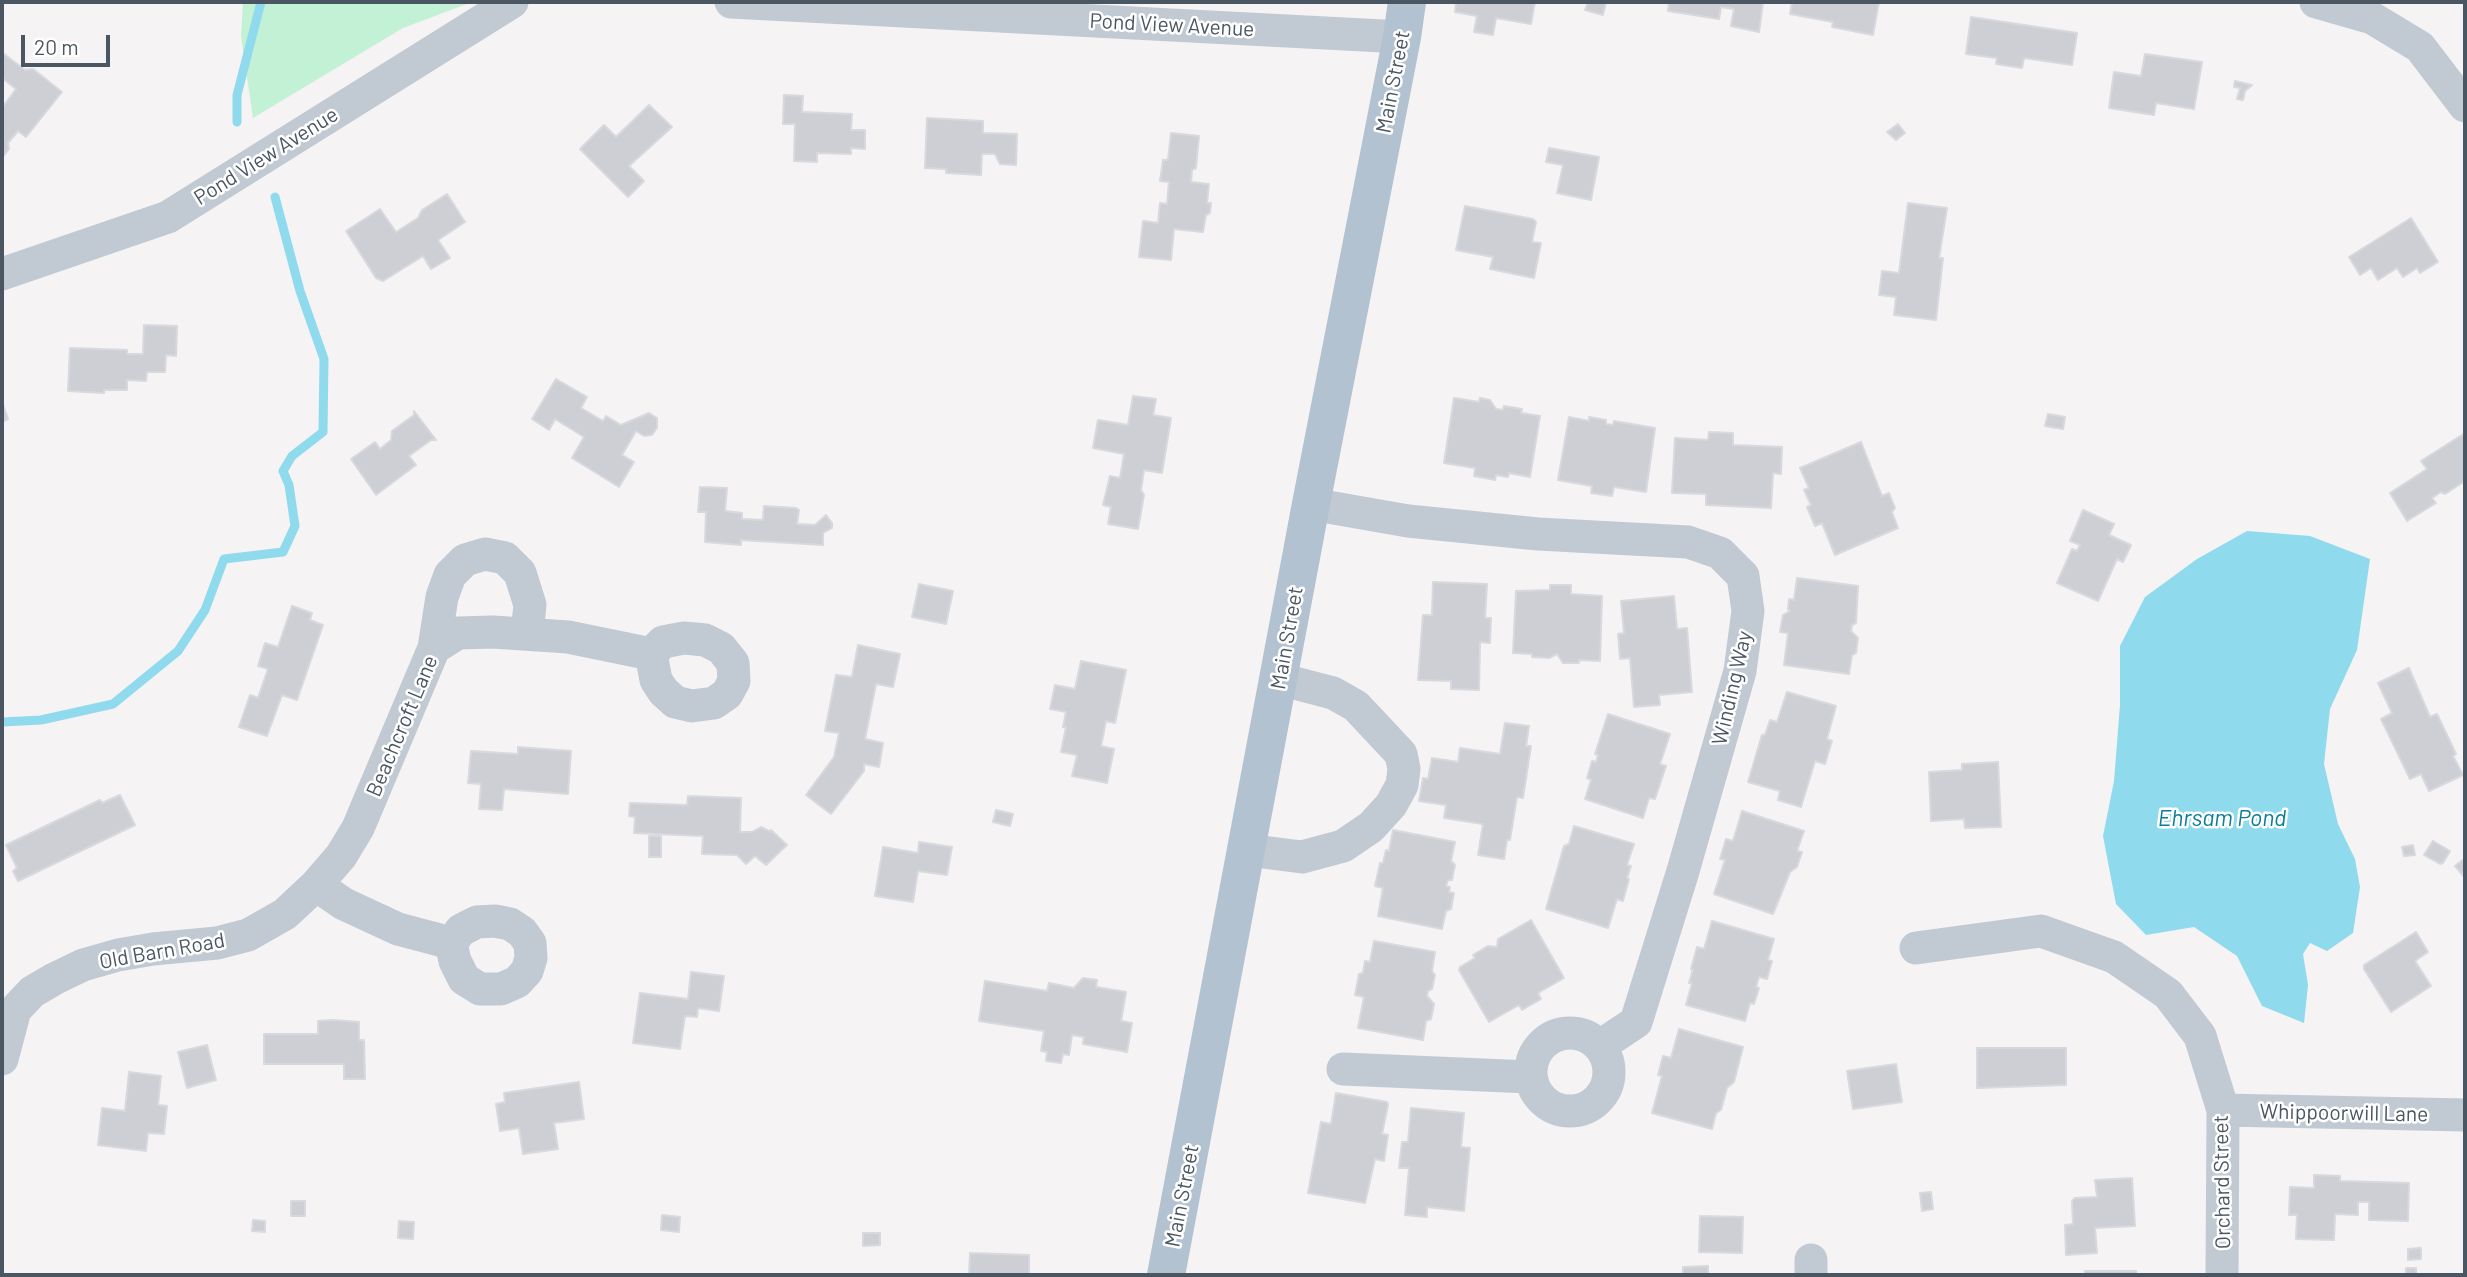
<!DOCTYPE html>
<html>
<head>
<meta charset="utf-8">
<style>
	body { margin:0 }
	#map { position:relative; width:2467px; height:1277px; overflow:hidden; background:#f5f3f3; font-family:Barlow,sans-serif }
	canvas { display:block }
	.frame { position:absolute; inset:0; border:4px solid #4a5661; pointer-events:none }
	.scale { position:absolute; left:21px; top:35px; width:89px; height:32px; box-sizing:border-box; border:4px solid #4a5661; border-top:0; padding-left:9px; font-size:21px; line-height:24px; white-space:nowrap; color:#4a5661; -webkit-text-stroke:5px #fff; paint-order:stroke }
</style>
</head>
<body>
<div id="map">
<canvas width="2467" height="1277"></canvas>
<div class="frame"></div>
<div class="scale">20 m</div>
</div>
<script>
const ctx = document.querySelector('canvas').getContext('2d');
ctx.lineJoin = 'round';
function fill(path, color) {
  ctx.fillStyle = color;
  ctx.fill(path, 'evenodd');
}
function poly(rows) {
  const path = new Path2D();
  for (const r of rows) {
    if (r.length === 3) {
      path.moveTo(r[0] + r[2], r[1]);
      path.arc(r[0], r[1], r[2], 0, 2 * Math.PI);
      continue;
    }
    path.moveTo(r[0], r[1]);
    for (let i = 2; i < r.length; i += 2) path.lineTo(r[i], r[i + 1]);
  }
  return path;
}
function stroke(path, color, width, dash) {
  ctx.strokeStyle = color;
  ctx.lineWidth = width;
  ctx.lineCap = dash ? 'butt' : 'round';
  ctx.setLineDash(dash || []);
  ctx.stroke(path);
}
function write(font, color, halo, rows, align = 'center') {
  ctx.font = font + ' Barlow,sans-serif';
  ctx.lineWidth = 5;
  ctx.setLineDash([]);
  ctx.textBaseline = 'middle';
  ctx.strokeStyle = halo;
  ctx.fillStyle = color;
  for (const [text, x, y, turn = 0] of rows) {
    ctx.save();
    ctx.translate(x, y);
    ctx.rotate((+turn || 0) * Math.PI / 180);
    ctx.textAlign = isNaN(turn) ? turn : align;
    if (halo) ctx.strokeText(text, 0, 0);
    ctx.fillText(text, 0, 0);
    ctx.restore();
  }
}
const green = poly([
	[243,2,472,2,403,28,253,118,241,36]
]);
const water = poly([
	[2247,531,2310,536,2370,559,2357,650,2330,709,2324,764,2338,824,2355,859,2360,887,2353,933,2327,951,2310,943,2303,954,2308,985,2304,1023,2262,1006,2237,956,2194,927,2146,935,2116,904,2103,836,2114,781,2120,705,2120,646,2145,597,2197,559]
]);
const stream = poly([
	[237,122,237,95,261,2],
	[2,722,41,720,113,704,178,651,205,610,224,559,283,552,295,526,289,485,283,471,292,456,323,432,324,359,300,291,275,197]
]);
const building = poly([
	[1456,2,1535,2,1531,24,1496,18,1493,35,1474,32,1477,16,1455,12,1456,2],
	[1588,2,1606,2,1603,15,1585,10,1588,2],
	[1669,2,1763,2,1759,32,1731,26,1734,9,1721,7,1719,19,1668,11,1669,2],
	[1792,2,1879,2,1873,35,1832,27,1833,22,1790,14,1792,2],
	[1971,17,2077,33,2072,65,2024,58,2022,68,1996,64,1997,58,1966,54,1971,17],
	[4,54,25,70,33,69,62,92,26,137,18,131,8,143,9,149,2,158,2,108,16,89,2,78,2,56,4,54],
	[2145,54,2202,62,2194,109,2156,103,2154,115,2109,108,2114,72,2141,76,2145,54],
	[2235,81,2252,85,2245,91,2243,100,2237,99,2240,88,2234,87,2235,81],
	[784,95,803,96,802,112,852,114,851,130,865,130,865,149,851,148,851,154,817,153,817,162,794,161,795,124,783,124,784,95],
	[649,105,672,127,629,166,644,181,628,197,580,149,604,125,616,137,649,105],
	[927,118,983,121,983,133,1017,134,1016,165,1000,164,995,154,982,154,981,175,946,173,946,169,925,168,927,118],
	[1898,124,1905,133,1896,140,1887,132,1898,124],
	[1171,133,1199,136,1196,168,1192,170,1191,182,1209,184,1207,203,1211,203,1210,213,1206,215,1203,232,1174,229,1171,260,1139,257,1143,221,1158,223,1160,203,1167,204,1169,182,1160,181,1163,160,1168,160,1171,133],
	[1549,148,1599,157,1591,200,1557,193,1563,165,1546,162,1549,148],
	[447,194,465,222,438,240,450,258,431,269,423,256,383,281,376,278,346,231,380,209,396,232,418,218,422,210,447,194],
	[1908,203,1947,208,1939,258,1943,258,1936,320,1894,315,1896,297,1879,295,1882,271,1899,273,1908,203],
	[1465,206,1533,219,1536,222,1532,242,1541,243,1534,278,1490,269,1493,257,1456,250,1465,206],
	[2411,218,2438,262,2420,273,2417,268,2403,277,2397,268,2378,280,2371,268,2360,275,2349,257,2411,218],
	[144,325,177,326,176,356,166,355,165,372,147,372,146,381,127,380,127,390,104,390,104,393,68,391,70,348,127,350,127,354,143,354,144,325],
	[556,379,587,397,581,408,603,421,606,416,621,425,649,413,657,418,657,428,652,435,644,436,636,431,622,455,634,462,619,487,572,458,584,437,555,419,549,430,532,419,556,379],
	[1133,396,1156,399,1153,415,1171,418,1162,473,1144,470,1141,490,1144,495,1138,529,1108,524,1111,507,1103,505,1110,476,1120,478,1124,454,1093,448,1098,420,1128,425,1133,396],
	[1454,398,1479,402,1480,398,1490,400,1496,409,1503,410,1504,406,1522,409,1521,413,1540,416,1530,477,1509,473,1508,477,1496,475,1495,480,1474,476,1475,468,1444,463,1454,398],
	[2,402,8,419,2,422,2,402],
	[414,411,436,440,431,440,409,456,416,465,376,495,351,459,375,442,380,449,391,440,392,431,414,415,414,411],
	[2048,414,2065,417,2063,429,2045,426,2048,414],
	[1569,417,1589,421,1589,417,1606,420,1606,424,1613,425,1614,421,1655,428,1646,492,1614,487,1612,496,1591,493,1592,486,1558,480,1569,417],
	[1709,432,1733,433,1733,445,1782,447,1781,474,1773,473,1771,508,1706,505,1706,494,1672,493,1675,438,1708,440,1709,432],
	[2465,433,2465,481,2445,494,2441,492,2432,498,2436,503,2407,521,2390,493,2427,469,2421,461,2465,433],
	[1861,442,1882,496,1889,493,1895,508,1892,512,1898,528,1835,555,1822,523,1815,526,1807,507,1811,505,1804,490,1809,488,1800,468,1861,442],
	[700,487,727,488,725,511,742,513,742,519,763,520,764,506,796,508,799,510,797,524,815,525,826,515,832,523,832,528,823,533,823,545,741,540,741,545,705,542,706,512,698,512,700,487],
	[2083,510,2114,524,2109,535,2131,545,2123,562,2117,559,2098,601,2057,583,2072,549,2077,551,2080,545,2070,541,2083,510],
	[1797,578,1858,586,1856,623,1852,625,1851,631,1858,638,1856,653,1852,655,1849,674,1784,665,1788,633,1780,632,1783,615,1790,611,1788,609,1789,599,1794,600,1797,578],
	[1433,582,1487,584,1485,618,1491,618,1490,643,1480,642,1479,690,1451,689,1451,681,1418,680,1423,615,1432,615,1433,582],
	[919,584,953,591,946,624,912,617,919,584],
	[1550,585,1571,585,1571,594,1602,596,1600,661,1579,660,1579,663,1563,663,1557,654,1549,658,1532,657,1532,654,1513,653,1516,591,1550,590,1550,585],
	[1674,596,1677,629,1687,628,1692,692,1659,695,1660,705,1634,707,1630,658,1620,659,1618,634,1624,633,1621,601,1674,596],
	[292,606,312,613,310,620,323,625,297,700,282,695,267,736,239,727,250,695,258,698,268,669,258,666,265,643,278,647,292,606],
	[858,645,900,654,893,687,876,684,865,739,883,743,879,767,864,764,864,771,831,814,806,795,834,757,839,733,825,731,836,675,852,677,858,645],
	[1081,661,1126,670,1115,723,1106,721,1101,746,1114,749,1107,783,1072,776,1077,755,1061,752,1066,727,1063,727,1066,712,1050,709,1055,685,1075,689,1081,661],
	[2409,668,2430,717,2437,714,2456,754,2453,756,2463,775,2429,791,2421,774,2410,779,2381,719,2392,713,2378,683,2409,668],
	[1787,692,1836,706,1827,739,1832,741,1825,764,1815,761,1801,807,1778,800,1780,791,1748,782,1762,735,1765,735,1770,720,1777,722,1787,692],
	[1608,714,1670,734,1660,764,1666,766,1655,799,1649,798,1643,818,1585,799,1591,780,1587,778,1592,761,1596,762,1598,755,1595,754,1608,714],
	[1505,723,1529,726,1526,746,1531,746,1523,798,1517,797,1510,840,1507,840,1504,859,1478,855,1483,824,1444,818,1446,805,1419,801,1423,778,1428,779,1432,758,1458,762,1460,748,1500,754,1505,723],
	[518,747,571,751,568,794,504,789,502,810,479,809,481,784,468,783,471,751,518,754,518,747],
	[1998,762,2001,827,1965,828,1964,819,1931,821,1929,772,1962,770,1962,764,1998,762],
	[120,795,135,825,18,881,13,871,17,868,6,845,100,800,102,803,120,795],
	[688,796,741,798,740,832,752,832,761,827,771,832,771,830,787,845,766,865,755,856,746,864,737,855,702,854,703,836,634,833,635,817,629,816,630,803,687,805,688,796],
	[996,810,1013,814,1010,826,993,822,996,810],
	[1742,811,1804,831,1797,851,1802,852,1797,867,1790,872,1773,914,1714,894,1725,860,1720,859,1726,839,1733,841,1742,811],
	[1574,826,1634,844,1627,865,1631,866,1627,878,1629,879,1623,901,1617,899,1608,928,1546,909,1564,846,1569,844,1574,826],
	[1393,830,1455,842,1451,861,1455,865,1452,880,1448,880,1446,886,1450,887,1449,892,1454,893,1451,909,1446,911,1442,929,1378,916,1383,888,1375,886,1380,863,1383,863,1386,850,1389,851,1393,830],
	[649,836,661,836,661,857,649,857,649,836],
	[2433,841,2450,851,2443,863,2440,864,2424,855,2433,841],
	[919,842,952,847,947,875,918,871,913,902,875,896,883,847,918,853,919,842],
	[2413,845,2415,855,2404,856,2402,847,2413,845],
	[2465,858,2465,878,2455,866,2465,858],
	[1531,920,1564,978,1538,993,1541,999,1522,1010,1519,1005,1489,1022,1459,970,1460,967,1475,958,1473,955,1488,946,1497,947,1498,939,1531,920],
	[1712,921,1774,939,1768,960,1772,961,1767,979,1759,977,1756,987,1759,988,1754,1004,1750,1003,1745,1021,1686,1005,1692,983,1689,983,1693,969,1691,969,1697,947,1704,949,1712,921],
	[2416,932,2428,952,2415,961,2431,986,2391,1012,2364,969,2364,965,2416,932],
	[1374,941,1435,952,1432,971,1435,975,1432,989,1428,991,1427,996,1434,1004,1431,1019,1426,1021,1423,1040,1358,1028,1364,997,1355,995,1359,974,1363,973,1365,961,1370,962,1374,941],
	[691,972,724,976,719,1011,698,1008,697,1017,685,1016,680,1049,633,1043,640,993,688,999,691,972],
	[1083,978,1097,980,1096,987,1126,992,1121,1021,1132,1023,1127,1052,1083,1044,1084,1037,1072,1035,1069,1055,1063,1054,1061,1063,1046,1061,1047,1052,1041,1051,1044,1031,979,1021,985,981,1047,991,1049,983,1074,988,1083,978],
	[333,1020,359,1022,359,1040,364,1040,365,1079,344,1079,344,1064,264,1064,264,1034,318,1034,318,1021,333,1020],
	[1679,1029,1743,1047,1734,1082,1727,1088,1721,1110,1716,1113,1712,1129,1652,1113,1662,1076,1658,1075,1663,1056,1671,1058,1679,1029],
	[207,1045,216,1080,187,1088,178,1052,207,1045],
	[1977,1048,2066,1048,2066,1085,1977,1088,1977,1048],
	[1896,1064,1902,1102,1853,1109,1847,1071,1896,1064],
	[129,1072,161,1076,158,1105,167,1106,164,1134,148,1133,146,1151,98,1145,102,1108,125,1111,129,1072],
	[579,1082,584,1119,554,1123,558,1149,523,1154,519,1128,500,1131,496,1104,505,1102,504,1093,579,1082],
	[1336,1093,1387,1102,1388,1105,1382,1134,1388,1135,1384,1161,1375,1159,1365,1203,1308,1193,1321,1122,1331,1124,1336,1093],
	[1411,1108,1464,1113,1461,1147,1470,1148,1464,1211,1427,1207,1427,1217,1405,1215,1409,1168,1399,1168,1402,1142,1408,1142,1411,1108],
	[2314,1175,2340,1176,2340,1181,2409,1183,2408,1221,2369,1220,2369,1202,2358,1202,2358,1215,2335,1214,2334,1240,2296,1239,2297,1215,2289,1215,2290,1187,2314,1188,2314,1175],
	[2132,1178,2135,1226,2095,1228,2097,1253,2066,1255,2065,1225,2073,1224,2072,1201,2075,1198,2097,1197,2095,1180,2132,1178],
	[1931,1192,1933,1209,1922,1211,1920,1193,1931,1192],
	[291,1201,305,1201,305,1216,291,1216,291,1201],
	[662,1215,680,1217,679,1232,661,1230,662,1215],
	[1700,1216,1743,1217,1742,1253,1699,1252,1700,1216],
	[253,1220,265,1221,265,1232,252,1231,253,1220],
	[399,1221,414,1222,413,1239,398,1238,399,1221],
	[863,1233,880,1233,880,1245,863,1246,863,1233],
	[2421,1248,2421,1259,2408,1260,2408,1249,2421,1248],
	[970,1253,1029,1255,1029,1275,969,1275,970,1253],
	[1708,1266,1708,1275,1683,1275,1683,1267,1708,1266],
	[2406,1268,2416,1268,2416,1275,2406,1275,2406,1268],
	[2085,1271,2136,1271,2136,1275,2085,1275,2085,1271]
]);
const minor = poly([
	[731,2,1402,37],
	[2316,2,2372,18,2420,47,2465,106],
	[2,274,168,217,512,2],
	[1311,504,1408,521,1538,534,1688,542,1720,553,1743,576,1748,611,1740,671,1683,871,1636,1022,1600,1046],
	[434,648,442,597,450,575,465,560,485,554,505,558,520,573,530,605,527,633],
	[1247,850,1302,857,1343,846,1371,827,1391,805,1402,785,1404,769,1401,754,1356,706,1333,693,1279,679],
	[316,885,344,904,398,929,451,943,461,930,477,922,495,921,510,924,522,932,530,943,531,958,527,971,517,982,501,989,480,989,464,979,455,961,451,943],
	[1916,948,2041,931,2114,957,2168,994,2200,1036,2223,1110,2222,1275],
	[1570,1072,39],
	[2,1059,15,1010,32,992,54,979,83,965,118,955,153,949,217,943,248,935,285,914,316,885,341,856,358,828,434,648,458,633,493,632,568,637,651,654,663,642,684,638,705,640,721,648,733,663,734,681,727,694,714,703,692,706,675,702,663,691,656,680,651,654],
	[1343,1069,1530,1077],
	[2223,1110,2465,1115],
	[1811,1275,1811,1260]
]);
const major = poly([
	[1166,1275,1311,504,1402,37,1407,2]
]);
const streetNames = [
	["Pond View Avenue",1172,25,3],
	["Main Street",1393,82,-79],
	["Pond View Avenue",266,156,-32],
	["Main Street",1287,638,-80],
	["Winding Way",1732,688,-77],
	["Beachcroft Lane",402,726,-67],
	["Old Barn Road",162,951,-10],
	["Whippoorwill Lane",2344,1113,1],
	["Orchard Street",2222,1182,-91],
	["Main Street",1182,1196,-79]
];
const waterNames = [
	["Ehrsam Pond",2222,818]
];
fill(green, '#c3f1d5');
fill(water, '#90daee');
stroke(stream, '#90daee', 9);
fill(building, '#cdcfd5');
stroke(building, '#d7d9de', 2);
stroke(minor, '#c1cad2', 33);
stroke(major, '#b3c2d1', 38);
write('21px', '#4a5661', '#fff', streetNames);
write('italic 23px', '#0c7c9b', '#fff', waterNames);
</script>
</body>
</html>
